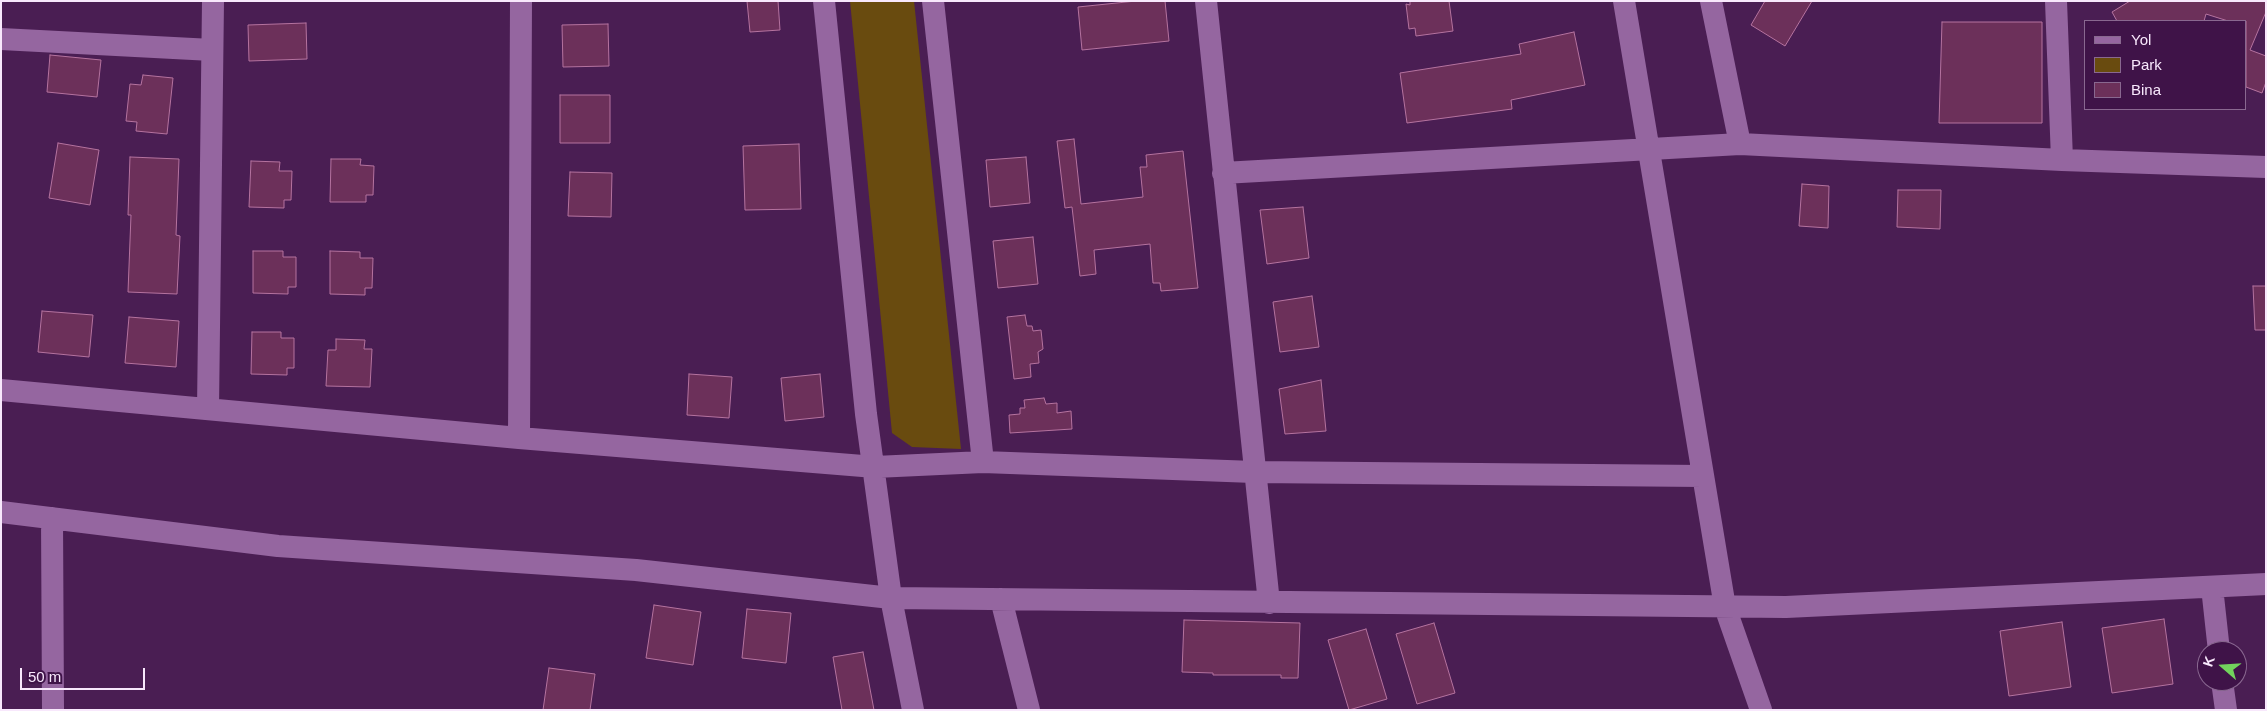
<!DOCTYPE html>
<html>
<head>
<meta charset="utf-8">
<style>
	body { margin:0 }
	#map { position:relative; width:2267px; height:711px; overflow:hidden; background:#4a1e53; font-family:Arial,sans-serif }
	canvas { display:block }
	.frame { position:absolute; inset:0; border:2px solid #f8e8fc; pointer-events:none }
	.legend { position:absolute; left:2084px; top:20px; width:162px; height:90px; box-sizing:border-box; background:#3f1348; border:1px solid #896890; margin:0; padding:6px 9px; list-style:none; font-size:15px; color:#f8e8fc }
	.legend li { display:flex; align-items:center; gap:10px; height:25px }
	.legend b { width:25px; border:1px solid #896890 }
	.north { position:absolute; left:2197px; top:641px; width:50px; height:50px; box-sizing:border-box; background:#3f1348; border:1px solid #896890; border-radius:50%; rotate:289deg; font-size:14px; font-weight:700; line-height:20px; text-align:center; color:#f8e8fc }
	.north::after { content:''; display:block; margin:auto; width:18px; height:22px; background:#72d25d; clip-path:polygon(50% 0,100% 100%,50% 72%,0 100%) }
	.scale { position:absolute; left:20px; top:668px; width:125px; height:22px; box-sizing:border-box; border:2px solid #f8e8fc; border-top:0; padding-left:6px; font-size:15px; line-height:18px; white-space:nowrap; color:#f8e8fc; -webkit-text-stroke:4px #3f1348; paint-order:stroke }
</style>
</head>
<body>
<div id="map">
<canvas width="2267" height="711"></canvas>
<div class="frame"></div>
<ul class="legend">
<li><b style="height:6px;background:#9566a0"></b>Yol</li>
<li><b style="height:14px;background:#694b0f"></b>Park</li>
<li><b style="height:14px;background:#6c305a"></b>Bina</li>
</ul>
<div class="north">K</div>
<div class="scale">50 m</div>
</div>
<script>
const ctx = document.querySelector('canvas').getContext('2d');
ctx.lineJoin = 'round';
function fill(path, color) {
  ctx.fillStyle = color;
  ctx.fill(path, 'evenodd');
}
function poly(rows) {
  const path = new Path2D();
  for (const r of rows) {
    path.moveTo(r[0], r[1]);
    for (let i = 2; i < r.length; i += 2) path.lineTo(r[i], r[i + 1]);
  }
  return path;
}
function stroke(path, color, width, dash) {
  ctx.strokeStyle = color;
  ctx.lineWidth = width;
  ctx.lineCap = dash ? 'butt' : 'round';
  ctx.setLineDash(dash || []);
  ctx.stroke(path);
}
const green = poly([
	[850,1,914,1,961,449,912,447,892,433]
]);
const building = poly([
	[747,1,778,1,780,30,750,32,747,1],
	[1136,1,1165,1,1169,41,1082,50,1078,7,1136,1],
	[1410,1,1449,1,1453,31,1416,36,1415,28,1409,29,1406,4,1410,5,1410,1],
	[1765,1,1812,1,1785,46,1751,25,1765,1],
	[2130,1,2266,1,2266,12,2250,50,2266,56,2266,82,2262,93,2246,87,2246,21,2228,21,2206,14,2204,21,2117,21,2112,12,2130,1],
	[1942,22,2042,22,2042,123,1939,123,1942,22],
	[306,23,307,59,249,61,248,25,306,23],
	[608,24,609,66,563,67,562,25,608,24],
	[1574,32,1585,85,1511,100,1512,109,1407,123,1400,73,1521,54,1519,44,1574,32],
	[50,55,101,60,97,97,47,92,50,55],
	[143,75,173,78,167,134,136,131,137,122,126,121,130,84,141,85,143,75],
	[560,95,610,95,610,143,560,143,560,95],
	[1074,139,1081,204,1143,197,1140,167,1147,167,1146,155,1183,151,1198,288,1161,291,1160,283,1153,283,1150,244,1094,250,1096,274,1080,276,1072,207,1065,208,1057,141,1074,139],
	[58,143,99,150,90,205,49,198,58,143],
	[799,144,801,209,745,210,743,146,799,144],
	[130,157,179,159,176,235,180,236,177,294,128,292,131,215,128,215,130,157],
	[1026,157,1030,203,990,207,986,160,1026,157],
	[331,159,361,159,360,165,374,166,373,195,366,195,366,202,330,202,331,159],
	[251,161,280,162,279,171,292,171,291,200,284,200,284,208,249,207,251,161],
	[570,172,612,173,611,217,568,216,570,172],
	[1802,184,1829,186,1828,228,1799,226,1802,184],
	[1898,190,1941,190,1940,229,1897,227,1898,190],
	[1303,207,1309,258,1267,264,1260,210,1303,207],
	[1033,237,1038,284,998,288,993,241,1033,237],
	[253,251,283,251,283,257,296,257,296,287,288,287,288,294,253,293,253,251],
	[330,251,360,252,360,258,373,258,372,288,365,288,365,295,330,294,330,251],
	[2253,286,2266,286,2266,330,2255,330,2253,286],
	[1312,296,1319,347,1280,352,1273,302,1312,296],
	[42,311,93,315,89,357,38,352,42,311],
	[1025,315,1027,326,1032,326,1033,331,1041,330,1043,349,1038,352,1039,363,1030,364,1031,377,1014,379,1007,317,1025,315],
	[129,317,179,321,176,367,125,363,129,317],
	[252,332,281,332,281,338,294,338,294,368,287,368,287,375,251,374,252,332],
	[336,339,365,340,364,349,372,349,370,387,326,386,328,350,336,350,336,339],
	[689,374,732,377,729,418,687,415,689,374],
	[820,374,824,417,785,421,781,378,820,374],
	[1321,380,1326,431,1285,434,1279,389,1321,380],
	[1044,398,1046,404,1057,403,1057,413,1071,411,1072,429,1010,433,1009,415,1020,414,1020,408,1025,408,1024,400,1044,398],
	[654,605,701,612,693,665,646,658,654,605],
	[747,609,791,613,786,663,742,658,747,609],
	[2164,619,2173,684,2112,693,2102,628,2164,619],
	[1184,620,1300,623,1298,678,1281,678,1281,675,1213,675,1213,673,1182,672,1184,620],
	[2062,622,2071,687,2009,696,2000,631,2062,622],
	[1434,623,1455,693,1417,704,1396,634,1434,623],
	[1366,629,1387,699,1349,710,1328,640,1366,629],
	[863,652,874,710,842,710,833,657,863,652],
	[549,668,595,674,590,710,543,710,549,668]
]);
const minor = poly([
	[824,1,866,414,891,598,913,710],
	[933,1,983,462],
	[1206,1,1269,603],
	[1624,1,1725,607,1761,710],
	[1711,1,1740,144],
	[2056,1,2062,160],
	[1,39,212,50],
	[1223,173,1740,144,2062,160,2266,167],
	[1,390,519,438,875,467,983,462,1254,472,1703,476],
	[208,409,213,1],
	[519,438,521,1],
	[1,512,278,546,636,570,891,598,1786,607,2266,584],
	[52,518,53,710],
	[2212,587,2219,651],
	[1001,599,1029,710],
	[2222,681,2226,710]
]);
fill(green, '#694b0f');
fill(building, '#6c305a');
stroke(building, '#b5739f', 1);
stroke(minor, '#9566a0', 22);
</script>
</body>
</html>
